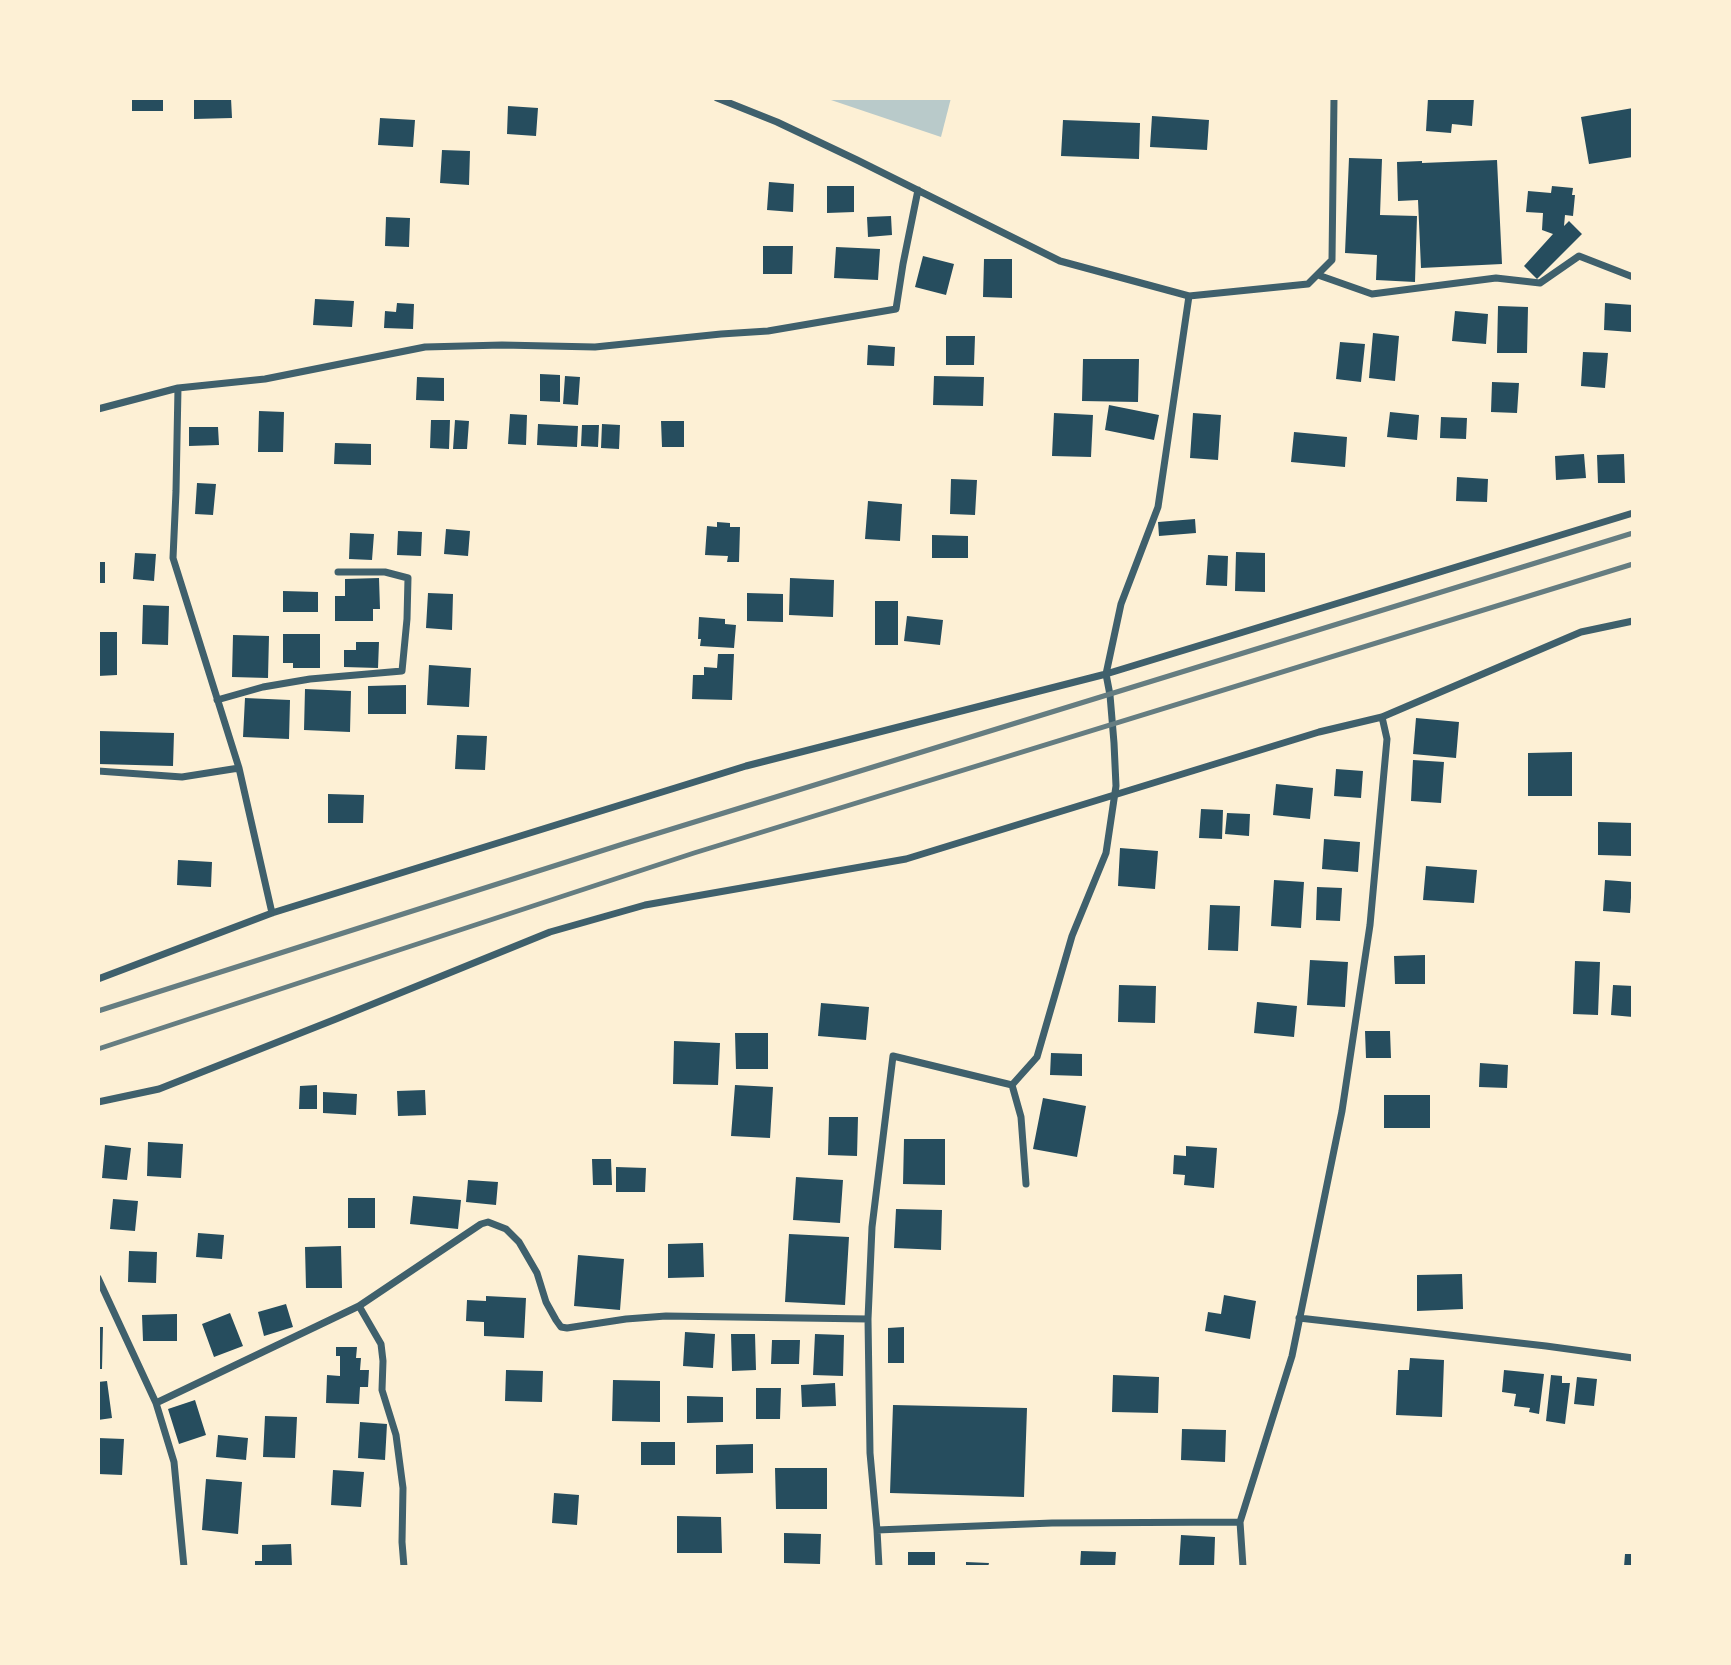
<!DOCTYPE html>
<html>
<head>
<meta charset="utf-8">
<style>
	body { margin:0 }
	#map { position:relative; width:1731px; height:1665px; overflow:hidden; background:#fdf0d5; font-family:Mulish,sans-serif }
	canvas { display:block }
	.frame { position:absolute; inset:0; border:100px solid #fdf0d5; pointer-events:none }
</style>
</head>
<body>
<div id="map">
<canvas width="1731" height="1665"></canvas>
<div class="frame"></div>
</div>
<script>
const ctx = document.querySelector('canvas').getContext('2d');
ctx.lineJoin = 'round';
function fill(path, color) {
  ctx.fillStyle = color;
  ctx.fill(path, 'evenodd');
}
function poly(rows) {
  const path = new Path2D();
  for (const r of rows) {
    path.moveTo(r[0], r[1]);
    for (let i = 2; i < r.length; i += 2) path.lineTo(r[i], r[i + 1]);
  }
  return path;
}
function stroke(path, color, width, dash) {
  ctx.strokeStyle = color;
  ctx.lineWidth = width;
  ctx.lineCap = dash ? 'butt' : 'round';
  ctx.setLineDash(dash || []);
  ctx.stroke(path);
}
const green = poly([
	[825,98,951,98,941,137]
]);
const building = poly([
	[132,98,163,98,163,111,132,111],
	[194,98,231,98,232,118,194,119],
	[1428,98,1474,98,1472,126,1452,124,1451,133,1426,131],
	[508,106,538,108,536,136,507,134],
	[1633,108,1633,157,1589,164,1581,117],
	[1152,116,1209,120,1207,150,1150,147],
	[380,118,415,120,413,147,378,145],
	[1063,120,1140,123,1139,159,1061,156],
	[442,150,470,151,469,185,440,183],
	[1349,158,1382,159,1380,215,1417,216,1415,282,1376,280,1377,255,1345,253],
	[1497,160,1502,264,1421,268,1418,200,1398,201,1397,162,1422,161,1422,163],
	[769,182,794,184,793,212,767,210],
	[827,186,854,186,854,212,827,213],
	[1552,186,1573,188,1572,195,1575,195,1573,216,1565,215,1564,226,1569,221,1582,234,1537,279,1524,266,1553,234,1542,230,1543,213,1526,212,1528,191,1551,193],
	[891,216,892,235,868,237,867,217],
	[386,217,410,218,409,247,385,246],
	[763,246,793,246,792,274,763,274],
	[836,247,880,249,878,280,834,278],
	[923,256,954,264,946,295,915,287],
	[984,259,1012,259,1012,298,983,297],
	[315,299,354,301,352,327,313,325],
	[397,303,414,304,413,329,384,328,385,311,396,312],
	[1605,303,1633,305,1631,332,1604,330],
	[1498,306,1528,307,1527,353,1497,353],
	[1455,311,1488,314,1486,344,1452,341],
	[1373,333,1399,336,1395,381,1369,378],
	[946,336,975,336,974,365,946,365],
	[1340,342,1365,344,1361,382,1336,379],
	[868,345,895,347,894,366,867,365],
	[1583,352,1608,353,1605,388,1581,386],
	[1083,359,1139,359,1138,402,1082,401],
	[540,374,560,375,560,402,540,401],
	[565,376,580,377,578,405,563,404],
	[934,376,984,377,983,406,933,405],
	[417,377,444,378,444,401,416,400],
	[1492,382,1519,383,1517,413,1491,412],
	[1109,405,1159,415,1154,440,1105,430],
	[259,411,284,412,283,452,258,452],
	[1390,412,1419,415,1417,440,1387,437],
	[1054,413,1093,415,1091,457,1052,456],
	[1193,413,1221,415,1218,460,1190,458],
	[510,414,527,415,526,445,508,444],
	[1441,417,1467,418,1466,439,1440,438],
	[431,420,450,420,449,449,430,448],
	[455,420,469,421,467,449,453,449],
	[661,421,684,421,684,447,662,447],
	[538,424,578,426,577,447,537,445],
	[602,424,620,425,619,449,601,448],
	[582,425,599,425,598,447,581,446],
	[189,427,218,427,219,445,189,446],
	[1294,432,1347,437,1345,467,1291,462],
	[335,443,371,444,371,465,334,464],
	[1584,454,1586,478,1556,480,1555,456],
	[1624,454,1625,483,1598,483,1597,455],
	[1457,477,1488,479,1487,502,1456,501],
	[951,479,977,480,975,515,950,514],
	[197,483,216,484,213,515,195,514],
	[868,501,902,504,900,541,865,539],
	[1195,519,1196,533,1159,536,1158,522],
	[717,522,730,523,730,527,740,527,739,562,727,562,728,556,705,555,707,526,717,527],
	[446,529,470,531,468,556,444,554],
	[398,531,422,532,421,556,397,555],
	[350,533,374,534,372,560,349,559],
	[932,535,968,536,968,558,932,558],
	[1236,552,1265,553,1265,592,1235,591],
	[135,553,156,554,154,581,133,579],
	[1208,555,1228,556,1227,586,1206,585],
	[98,562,105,562,105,583,98,583],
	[379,578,380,609,373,609,373,621,335,621,335,596,345,596,345,579],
	[790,578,834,580,833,617,789,615],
	[283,591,318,592,318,612,283,612],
	[428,593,453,594,452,630,426,628],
	[747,593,783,594,783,622,747,621],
	[875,601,898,601,898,645,875,645],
	[143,605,169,606,168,645,142,644],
	[907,616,943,620,940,645,904,641],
	[699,617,725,619,725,624,736,625,734,648,700,646,701,639,698,639],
	[98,632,117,632,117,675,98,676],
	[283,634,320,634,320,668,293,668,293,663,283,663],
	[233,635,269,636,268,678,232,677],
	[356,642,379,642,378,668,344,667,344,650,356,650],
	[718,654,734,654,732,700,692,699,693,675,704,675,704,667,717,668],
	[429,665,471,668,469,707,427,705],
	[406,685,406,714,368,714,368,686],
	[305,689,351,691,350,732,304,730],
	[245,698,290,700,289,739,243,737],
	[1416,718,1459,722,1456,758,1413,754],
	[98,731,174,733,173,766,98,764],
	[457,735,487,736,485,770,455,769],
	[1572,752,1572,796,1528,796,1528,753],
	[1413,760,1444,762,1441,803,1411,801],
	[1336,769,1363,771,1361,798,1334,796],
	[1276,784,1313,788,1310,819,1273,815],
	[328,794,364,795,363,823,328,823],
	[1201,809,1223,810,1222,839,1199,838],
	[1227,813,1250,814,1249,836,1225,834],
	[1598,822,1633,823,1632,856,1598,855],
	[1324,839,1360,842,1358,872,1322,869],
	[1120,848,1158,851,1155,889,1118,886],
	[178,860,212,862,211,887,177,885],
	[1426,866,1477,870,1474,903,1423,900],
	[1274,880,1304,882,1301,928,1271,926],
	[1605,880,1632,882,1630,913,1603,911],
	[1317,887,1342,888,1340,921,1316,920],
	[1210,905,1240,906,1238,951,1208,950],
	[1425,955,1425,984,1395,984,1394,956],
	[1310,960,1348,962,1345,1007,1307,1005],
	[1575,961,1600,962,1598,1015,1573,1014],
	[1119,985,1156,986,1155,1023,1118,1022],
	[1613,985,1633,986,1633,1017,1611,1015],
	[1257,1002,1297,1006,1294,1037,1254,1033],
	[821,1003,869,1007,866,1040,818,1036],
	[1365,1031,1390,1031,1391,1058,1366,1058],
	[735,1033,768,1033,768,1069,736,1069],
	[674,1041,720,1043,718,1085,673,1084],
	[1051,1053,1082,1054,1082,1076,1050,1075],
	[1480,1063,1508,1065,1507,1088,1479,1087],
	[317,1085,317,1109,299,1109,300,1086],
	[735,1085,773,1087,770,1138,731,1136],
	[425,1090,426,1115,398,1116,397,1091],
	[323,1092,357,1094,356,1115,323,1113],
	[1384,1095,1430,1095,1430,1128,1384,1128],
	[1043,1098,1086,1106,1077,1157,1033,1149],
	[829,1117,858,1117,857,1156,828,1155],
	[904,1139,945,1139,945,1185,903,1184],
	[148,1142,183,1144,181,1178,147,1176],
	[105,1145,131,1148,127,1180,102,1178],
	[1186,1146,1217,1148,1214,1188,1184,1185,1185,1175,1173,1174,1174,1155,1186,1156],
	[592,1159,611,1159,612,1185,593,1185],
	[616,1167,646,1168,645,1192,616,1192],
	[796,1177,843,1180,840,1223,793,1220],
	[468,1180,498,1182,496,1205,466,1202],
	[413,1196,461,1200,458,1229,410,1224],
	[348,1198,375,1198,375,1228,348,1228],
	[113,1199,138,1201,135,1231,110,1229],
	[896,1209,942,1210,941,1250,894,1248],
	[198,1233,224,1235,222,1259,196,1257],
	[789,1234,849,1237,845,1305,785,1302],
	[703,1243,704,1277,668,1278,668,1244],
	[341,1246,342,1288,306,1288,305,1247],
	[129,1251,157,1252,156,1283,128,1282],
	[578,1255,624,1259,620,1310,574,1306],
	[1462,1274,1463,1309,1417,1311,1417,1275],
	[1224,1295,1256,1301,1250,1339,1205,1331,1208,1312,1221,1314],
	[486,1296,526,1298,524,1338,484,1336,484,1322,466,1321,467,1300,486,1301],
	[286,1304,293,1327,264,1336,258,1312],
	[230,1313,243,1346,214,1357,202,1324],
	[177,1314,177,1341,143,1341,142,1315],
	[98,1327,103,1327,102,1369,98,1369],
	[904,1327,904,1363,888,1363,888,1328],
	[685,1332,715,1334,713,1368,683,1366],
	[731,1334,755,1334,756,1370,732,1371],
	[815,1334,844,1335,843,1376,813,1375],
	[772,1340,800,1340,799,1364,771,1364],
	[336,1347,357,1347,356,1358,361,1358,360,1370,369,1370,368,1387,360,1387,359,1404,326,1403,327,1375,340,1376,340,1356,336,1356],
	[1410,1358,1444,1360,1442,1417,1396,1415,1398,1370,1409,1370],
	[506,1370,543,1371,542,1402,505,1401],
	[1504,1370,1544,1374,1539,1414,1529,1412,1530,1408,1514,1406,1516,1394,1502,1392],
	[1113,1375,1159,1377,1158,1413,1112,1412],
	[1551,1375,1562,1376,1562,1383,1570,1383,1565,1424,1546,1421],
	[1577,1377,1597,1379,1594,1406,1574,1404],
	[613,1380,660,1381,660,1422,612,1421],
	[107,1381,112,1418,98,1420,98,1382],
	[835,1383,836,1406,802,1407,801,1385],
	[756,1388,781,1388,780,1419,756,1419],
	[687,1396,723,1397,723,1422,687,1423],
	[195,1400,206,1435,179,1444,168,1409],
	[893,1405,1027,1408,1024,1497,890,1493],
	[265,1416,297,1417,295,1458,263,1457],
	[360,1422,387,1424,385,1460,358,1458],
	[1182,1429,1226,1430,1225,1462,1181,1460],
	[218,1435,248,1438,246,1460,216,1457],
	[98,1438,124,1439,122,1475,98,1474],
	[641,1442,675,1442,675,1465,641,1465],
	[753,1444,753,1473,716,1474,716,1445],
	[775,1468,827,1468,827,1509,776,1509],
	[333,1470,364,1472,361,1507,331,1505],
	[206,1479,242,1482,238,1534,202,1530],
	[554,1493,579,1495,577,1525,552,1523],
	[677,1516,721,1517,722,1553,677,1553],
	[784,1533,821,1534,820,1564,784,1563],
	[1181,1535,1215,1537,1214,1567,1179,1567],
	[291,1544,292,1567,255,1567,255,1561,262,1561,262,1545],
	[1081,1551,1116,1552,1115,1567,1080,1567],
	[908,1552,935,1552,935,1567,908,1567],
	[1625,1554,1633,1554,1633,1567,1624,1567],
	[966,1562,989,1563,988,1567,966,1567]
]);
const minor = poly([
	[717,98,777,122,857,160,1060,261,1189,296,1308,284,1332,260,1334,98],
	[1318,275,1372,294,1496,278,1540,283,1579,256,1633,277],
	[98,409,178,388],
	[217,700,263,687,310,679,402,671,407,619,408,578,385,572,338,572],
	[239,768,173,558,176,491,178,388,265,379,425,347,502,345,595,347,721,334,768,331,896,309,903,264,918,190],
	[98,771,182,777,239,768,272,913],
	[98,979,272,913,746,766,1106,674,1633,513],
	[1012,1085,1021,1117,1026,1184],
	[98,1102,159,1089,336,1019,550,932,645,905,906,859,1319,732,1382,717,1581,632,1633,621],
	[98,1278,156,1403,174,1462,184,1567],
	[359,1306,381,1344,383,1361,382,1390,396,1435,403,1488,402,1542,404,1567],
	[1299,1318,1546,1346,1633,1358],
	[156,1403,359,1306,481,1224,488,1222,506,1229,519,1242,537,1273,546,1302,556,1320,561,1327,567,1328,626,1319,666,1316,868,1319],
	[1240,1522,1292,1356,1342,1111,1370,925,1387,739,1382,717],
	[877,1530,1052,1523,1240,1522,1243,1567],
	[879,1567,877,1530,870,1453,868,1319,872,1227,893,1056,1012,1085,1037,1057,1072,936,1106,853,1116,786,1114,743,1110,695,1106,674,1121,604,1158,507,1189,296]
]);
const rail = poly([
	[98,1011,623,844,1633,533],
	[98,1049,694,853,1633,564]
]);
fill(green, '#b9caca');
fill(building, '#264d5e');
stroke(minor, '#3f606c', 7);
stroke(rail, '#657d81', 5);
</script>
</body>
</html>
